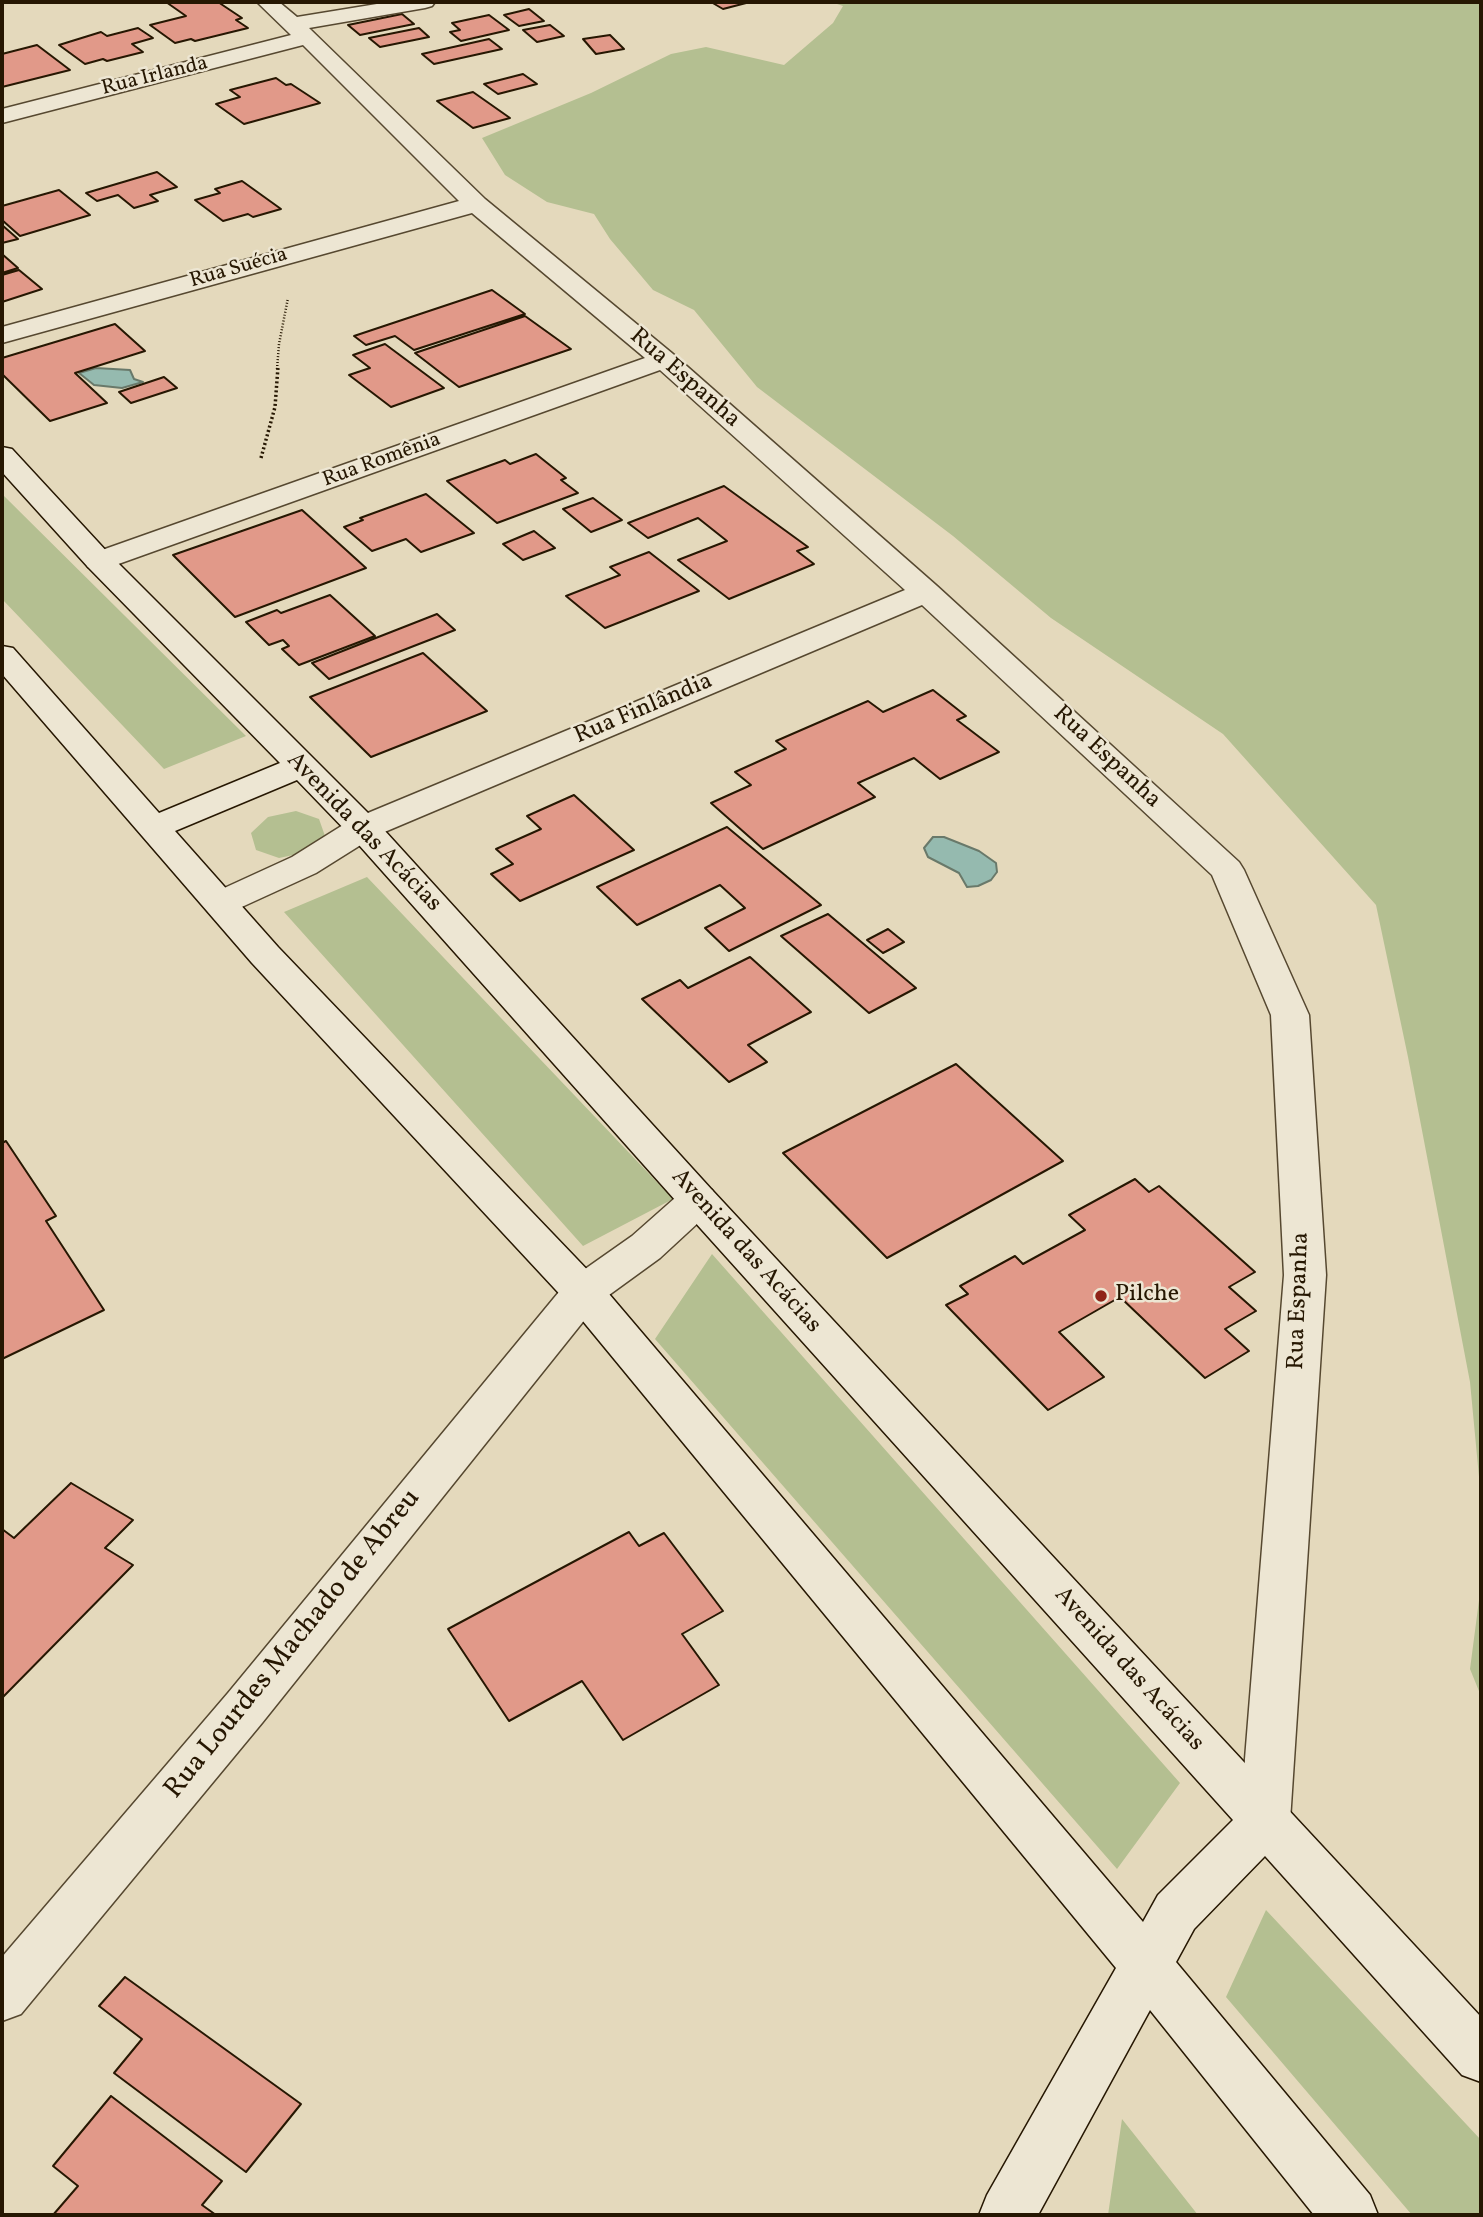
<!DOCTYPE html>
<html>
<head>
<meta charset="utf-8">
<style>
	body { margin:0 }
	#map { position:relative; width:1483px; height:2217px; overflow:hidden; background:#e4d9bc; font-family:Vollkorn,serif }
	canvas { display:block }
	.frame { position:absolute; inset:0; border:4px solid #261702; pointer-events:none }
</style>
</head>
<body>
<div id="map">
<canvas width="1483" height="2217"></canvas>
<div class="frame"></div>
</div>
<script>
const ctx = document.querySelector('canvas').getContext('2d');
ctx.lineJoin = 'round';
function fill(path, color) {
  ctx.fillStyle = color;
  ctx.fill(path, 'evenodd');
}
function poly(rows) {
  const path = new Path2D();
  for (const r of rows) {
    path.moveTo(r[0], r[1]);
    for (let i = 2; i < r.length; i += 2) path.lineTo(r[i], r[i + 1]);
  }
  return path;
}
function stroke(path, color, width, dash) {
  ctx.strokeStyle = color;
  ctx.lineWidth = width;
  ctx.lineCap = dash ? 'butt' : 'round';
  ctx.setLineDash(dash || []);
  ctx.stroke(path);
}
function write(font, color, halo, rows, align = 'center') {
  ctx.font = font + ' Vollkorn,serif';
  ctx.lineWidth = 5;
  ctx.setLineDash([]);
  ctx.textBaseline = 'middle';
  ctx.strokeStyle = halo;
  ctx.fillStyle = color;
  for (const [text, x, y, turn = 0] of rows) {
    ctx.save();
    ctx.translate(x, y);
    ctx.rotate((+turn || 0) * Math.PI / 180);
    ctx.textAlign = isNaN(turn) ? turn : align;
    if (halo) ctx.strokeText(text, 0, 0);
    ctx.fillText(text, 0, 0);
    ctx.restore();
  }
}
const green = poly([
	[831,2,1481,2,1481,1498,1470,1382,1408,1057,1376,905,1223,734,1051,618,953,536,757,387,694,310,653,290,610,239,594,214,547,202,505,175,482,138,591,93,671,54,706,47,784,65,833,23,843,6],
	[2,494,246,736,164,769,2,599],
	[296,811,319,819,325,836,308,852,279,858,256,850,251,833,268,817],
	[367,877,673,1199,583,1246,284,912],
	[712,1254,1180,1783,1117,1869,655,1339],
	[1481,1585,1481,1696,1470,1669],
	[1266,1910,1481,2140,1481,2215,1412,2215,1226,1997],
	[1122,2119,1198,2215,1108,2215]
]);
const water = poly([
	[96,368,130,370,134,379,143,382,122,388,94,385,79,373,96,368],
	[933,837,944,837,979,851,996,863,997,872,991,880,978,886,967,887,959,873,928,857,924,848,933,837]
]);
const building = poly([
	[166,2,218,2,242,18,236,20,248,28,195,41,191,39,175,43,150,25,186,16,166,2],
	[711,2,750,2,723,9,711,2],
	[529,9,544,21,519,26,504,15,529,9],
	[402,14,414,24,360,35,348,25,402,14],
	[489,15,509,30,461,41,450,32,460,30,452,23,489,15],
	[550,25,564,36,537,42,523,30,550,25],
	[138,28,153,38,132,44,143,52,107,61,103,59,85,64,59,45,101,32,107,36,138,28],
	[419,28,429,37,380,47,369,38,419,28],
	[610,35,624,49,596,54,583,39,610,35],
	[489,39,502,49,434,64,422,54,489,39],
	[37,45,70,70,2,87,2,54,37,45],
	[523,74,537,84,498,94,484,84,523,74],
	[276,78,286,85,291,84,320,103,244,124,216,104,240,97,230,90,276,78],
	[473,92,510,118,473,128,437,101,473,92],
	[157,172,177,187,150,195,158,201,134,208,118,195,97,201,86,193,157,172],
	[242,181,281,209,253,217,248,214,223,221,195,200,220,193,215,189,242,181],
	[59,190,90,215,20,236,2,220,2,206,59,190],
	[2,225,18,239,2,243,2,225],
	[2,254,18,268,2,273,2,254],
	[19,270,42,289,2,302,2,275,19,270],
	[492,290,525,314,414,350,395,336,366,345,354,336,492,290],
	[525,316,571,349,459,387,415,353,525,316],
	[115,324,145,351,75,373,107,403,50,421,2,374,2,358,115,324],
	[385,344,444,388,391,407,349,375,370,368,353,355,385,344],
	[164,377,177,388,131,403,119,392,164,377],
	[536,454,566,478,561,480,578,493,497,523,447,481,505,460,510,464,536,454],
	[724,486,808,547,797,551,814,564,729,599,678,560,727,541,698,518,648,538,628,523,724,486],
	[426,494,474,533,421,552,406,539,372,551,344,527,363,520,360,518,426,494],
	[593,498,622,520,591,532,563,509,593,498],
	[302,510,366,568,235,617,173,555,302,510],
	[534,531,555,548,523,560,503,544,534,531],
	[649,552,699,591,605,628,566,596,620,575,610,567,649,552],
	[330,595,375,636,299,665,282,649,289,646,283,640,269,645,246,622,277,610,281,613,330,595],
	[437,614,455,630,329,679,312,663,437,614],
	[423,653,487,711,371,757,310,697,423,653],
	[933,690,966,716,957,720,999,752,940,779,914,758,858,783,875,797,763,849,711,803,751,785,735,772,786,749,776,741,868,701,883,712,933,690],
	[574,795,634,850,520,901,491,874,513,864,496,849,541,829,527,816,574,795],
	[727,827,821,905,729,951,705,928,745,908,720,885,637,925,597,887,727,827],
	[828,914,916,988,869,1013,781,936,828,914],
	[888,929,904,942,883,953,867,940,888,929],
	[750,957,811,1012,748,1045,767,1062,729,1082,642,999,680,980,688,988,750,957],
	[956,1064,1063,1161,887,1258,783,1153,956,1064],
	[6,1141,56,1216,46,1221,104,1310,2,1359,2,1143,6,1141],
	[1135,1179,1149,1192,1159,1186,1255,1272,1229,1287,1256,1311,1225,1329,1249,1351,1205,1378,1120,1297,1059,1332,1104,1377,1048,1410,946,1305,968,1294,960,1286,1015,1256,1023,1264,1085,1230,1069,1215,1135,1179],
	[71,1483,133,1520,105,1548,133,1565,2,1698,2,1529,14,1538,71,1483],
	[629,1532,639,1546,664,1533,723,1611,682,1634,719,1685,623,1740,582,1681,509,1721,448,1629,629,1532],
	[125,1977,301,2104,246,2172,114,2073,142,2039,99,2006,125,1977],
	[111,2096,222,2181,202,2205,216,2215,53,2215,78,2186,53,2166,111,2096]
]);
const pathFar1 = poly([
	[277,369,279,344,288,298]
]);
const path = poly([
	[261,458,275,407,278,367]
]);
const street = poly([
	[257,2,279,2,297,17,389,2,435,2,432,6,425,8,309,28,485,199,673,354,937,586,1239,862,1244,870,1309,1015,1326,1275,1290,1821,1283,1837,1265,1844,1247,1837,1240,1821,1284,1275,1271,1015,1212,875,922,605,375,836,316,873,233,911,221,914,209,911,203,903,209,895,292,857,351,820,905,590,660,370,110,567,99,570,88,567,84,561,88,555,645,358,472,213,2,343,2,327,459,201,303,45,2,123,2,109,291,35,257,2],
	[698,1185,712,1190,718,1200,712,1210,660,1258,598,1303,262,1723,21,2014,2,2021,2,1957,228,1693,568,1281,632,1236,684,1190,698,1185]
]);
const secondary = poly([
	[2,447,12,449,110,555,375,820,712,1190,1481,2017,1481,2082,1462,2075,1265,1856,1194,1929,1176,1962,1370,2195,1378,2215,1314,2215,1150,2010,1038,2215,979,2215,987,2195,1116,1968,568,1303,252,963,2,674,2,646,13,648,159,813,280,763,88,567,2,472,2,447],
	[297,780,351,836,684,1210,1233,1820,1158,1895,1143,1922,598,1281,278,947,175,831,297,780]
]);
const markers = [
	[1101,1296,7,"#8f2418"]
];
const farStreetnames = [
	["Rua Irlanda",155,77,-14],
	["Rua Suécia",239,269,-16],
	["Rua Romênia",382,461,-20]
];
const streetNames = [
	["Rua Espanha",684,379,41],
	["Rua Finlândia",644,710,-23],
	["Rua Espanha",1106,758,43],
	["Avenida das Acácias",363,833,46],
	["Avenida das Acácias",745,1252,48],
	["Rua Espanha",1300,1301,-88],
	["Avenida das Acácias",1128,1670,48]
];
const poiNames = [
	["Pilche",1115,1296]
];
const nearStreetnames = [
	["Rua Lourdes Machado de Abreu",294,1645,-51]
];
fill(green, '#b4bf91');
fill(water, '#95baaf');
stroke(water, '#69796a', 2);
fill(building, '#e19989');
stroke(building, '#261702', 2);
stroke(street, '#564830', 3);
stroke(secondary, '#261702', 3);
stroke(pathFar1, '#261702', 2.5, [1, 2]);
stroke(path, '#261702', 3.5, [2, 2.5]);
fill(street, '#ede6d3');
fill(secondary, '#ede6d3');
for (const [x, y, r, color] of markers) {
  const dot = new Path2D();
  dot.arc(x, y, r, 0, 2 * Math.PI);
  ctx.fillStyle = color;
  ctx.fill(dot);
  stroke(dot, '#ede6d3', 2.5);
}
write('21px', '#261702', '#ede6d3', farStreetnames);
write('24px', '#261702', '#ede6d3', streetNames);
write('24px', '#261702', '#ede6d3', poiNames, 'left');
write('28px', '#261702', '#ede6d3', nearStreetnames);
</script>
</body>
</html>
